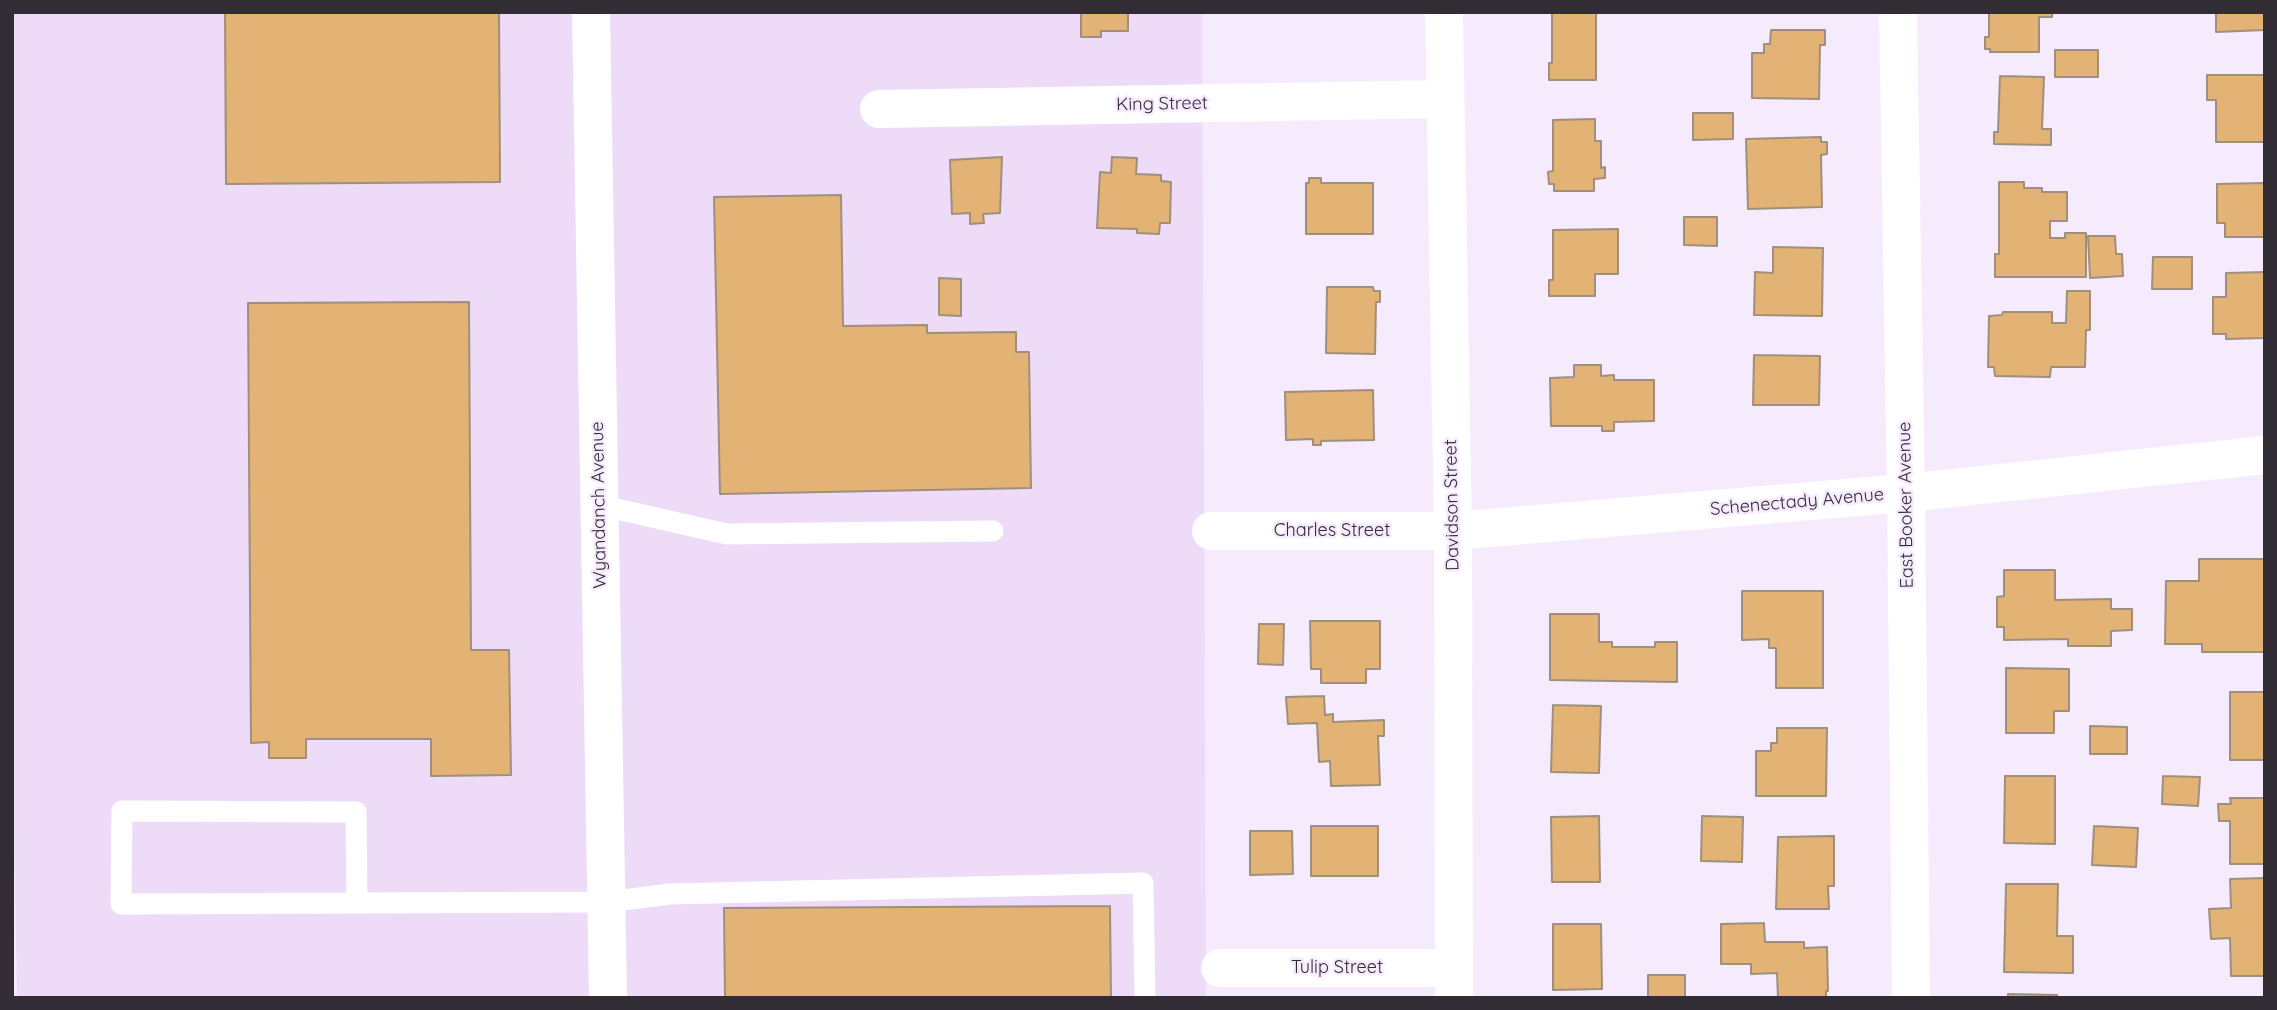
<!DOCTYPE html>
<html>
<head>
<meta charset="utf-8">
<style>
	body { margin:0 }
	#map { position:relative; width:2277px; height:1010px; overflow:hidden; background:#f6eafd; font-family:Quicksand,sans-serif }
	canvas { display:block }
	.frame { position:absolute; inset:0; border:14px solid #322d35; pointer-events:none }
</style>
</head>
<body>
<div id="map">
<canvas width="2277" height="1010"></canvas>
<div class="frame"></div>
</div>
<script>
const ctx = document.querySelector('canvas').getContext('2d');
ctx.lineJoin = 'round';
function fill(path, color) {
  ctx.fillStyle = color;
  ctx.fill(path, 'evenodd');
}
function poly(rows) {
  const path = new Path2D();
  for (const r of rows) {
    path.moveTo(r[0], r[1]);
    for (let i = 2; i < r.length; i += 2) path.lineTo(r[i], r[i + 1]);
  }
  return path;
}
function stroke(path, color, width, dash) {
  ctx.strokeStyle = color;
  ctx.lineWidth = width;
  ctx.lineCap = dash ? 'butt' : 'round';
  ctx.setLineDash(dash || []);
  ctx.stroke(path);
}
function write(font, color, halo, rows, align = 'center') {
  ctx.font = font + ' Quicksand,sans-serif';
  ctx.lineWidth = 5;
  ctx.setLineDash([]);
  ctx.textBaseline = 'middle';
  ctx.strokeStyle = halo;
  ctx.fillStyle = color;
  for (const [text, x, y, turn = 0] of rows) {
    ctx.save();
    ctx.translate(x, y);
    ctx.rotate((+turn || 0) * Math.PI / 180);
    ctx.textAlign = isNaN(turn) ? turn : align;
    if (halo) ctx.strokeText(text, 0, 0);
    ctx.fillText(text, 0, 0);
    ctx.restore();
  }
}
const built = poly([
	[12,12,1202,12,1206,998,17,998,12,699]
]);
const building = poly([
	[225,12,499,12,500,182,226,184,225,12],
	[1081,12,1128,12,1128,31,1101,31,1101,37,1081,37,1081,12],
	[1552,12,1596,12,1596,80,1549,80,1549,63,1552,63,1552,12],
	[1989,12,2052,12,2052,17,2039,17,2039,52,1990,52,1990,49,1985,49,1985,37,1989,37,1989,12],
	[2216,12,2264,12,2265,30,2216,32,2216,12],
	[1771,30,1825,30,1825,45,1820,45,1819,99,1752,98,1752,53,1764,53,1764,44,1770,44,1771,30],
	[2055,50,2098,50,2098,77,2055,77,2055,50],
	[2207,75,2265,75,2265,142,2216,142,2216,100,2207,100,2207,75],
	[2000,76,2044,77,2042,129,2051,129,2051,145,1994,144,1994,132,1998,132,2000,76],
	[1693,113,1733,113,1733,139,1693,140,1693,113],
	[1595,119,1595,141,1601,141,1601,168,1605,167,1605,178,1594,179,1594,191,1554,191,1554,184,1549,184,1548,172,1553,171,1553,120,1595,119],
	[1821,137,1821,142,1827,142,1827,154,1821,155,1822,207,1748,209,1746,139,1821,137],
	[1002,157,1000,213,983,214,984,223,970,224,970,213,952,214,950,160,1002,157],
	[1112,157,1137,158,1136,174,1161,175,1161,181,1171,182,1170,223,1160,223,1159,234,1137,233,1137,229,1097,228,1100,172,1111,173,1112,157],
	[1309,178,1321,178,1321,183,1373,183,1373,234,1306,234,1306,183,1309,183,1309,178],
	[1999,182,2024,182,2024,188,2042,188,2042,192,2067,192,2067,221,2050,221,2050,238,2065,238,2065,233,2086,233,2086,277,1995,277,1995,254,1999,254,1999,182],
	[2265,183,2265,237,2225,237,2225,223,2217,223,2217,184,2265,183],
	[841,195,843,326,927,325,927,333,1016,332,1016,352,1029,352,1031,488,720,494,714,197,841,195],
	[1684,217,1717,217,1717,246,1684,245,1684,217],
	[1618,229,1618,274,1595,274,1595,296,1549,296,1549,280,1553,280,1553,230,1618,229],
	[2088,236,2115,236,2116,254,2122,254,2123,276,2090,278,2088,236],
	[1773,247,1823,248,1822,316,1754,315,1755,272,1773,273,1773,247],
	[2153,257,2192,257,2192,289,2152,289,2153,257],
	[2265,272,2265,338,2226,339,2226,334,2213,334,2213,297,2226,297,2226,273,2265,272],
	[939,278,961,279,961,316,939,315,939,278],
	[1327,287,1373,287,1374,291,1380,291,1380,302,1376,302,1375,354,1326,353,1327,287],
	[2067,291,2090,291,2090,330,2086,330,2085,367,2051,367,2050,377,1995,376,1994,367,1988,367,1989,316,2002,315,2003,312,2052,312,2052,323,2066,323,2067,291],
	[469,302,471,650,509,650,511,775,431,776,431,739,306,739,306,758,269,758,269,742,251,743,248,303,469,302],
	[1754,355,1820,356,1819,405,1753,405,1754,355],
	[1574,365,1601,365,1601,376,1614,375,1614,380,1654,380,1654,421,1614,422,1614,431,1602,431,1602,426,1551,426,1550,378,1574,377,1574,365],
	[1373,390,1374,440,1321,441,1321,445,1313,445,1313,439,1286,440,1285,392,1373,390],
	[2199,559,2265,559,2265,652,2202,652,2202,644,2165,644,2166,581,2199,581,2199,559],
	[2004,570,2055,570,2055,600,2111,599,2111,609,2132,609,2132,630,2111,631,2111,646,2068,646,2068,639,2004,640,2004,627,1997,627,1997,597,2004,596,2004,570],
	[1742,591,1823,591,1823,688,1776,688,1776,648,1769,648,1769,639,1742,640,1742,591],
	[1550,614,1599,614,1599,642,1612,642,1612,647,1655,647,1655,642,1677,642,1677,682,1550,680,1550,614],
	[1310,621,1380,621,1380,669,1366,669,1366,683,1321,683,1321,669,1311,669,1310,621],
	[1259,624,1284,624,1283,665,1258,664,1259,624],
	[2006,668,2069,669,2069,711,2054,711,2054,733,2006,733,2006,668],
	[2230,692,2265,692,2265,760,2230,760,2230,692],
	[1324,696,1325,715,1333,714,1333,722,1384,720,1384,736,1378,736,1380,785,1331,786,1330,761,1319,762,1317,723,1288,724,1286,697,1324,696],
	[1553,705,1601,706,1599,773,1551,772,1553,705],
	[2090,726,2127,727,2127,754,2090,754,2090,726],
	[1777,728,1827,728,1826,796,1756,796,1756,751,1771,751,1771,743,1777,743,1777,728],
	[2005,776,2055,776,2055,844,2004,843,2005,776],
	[2163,776,2200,777,2198,806,2162,804,2163,776],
	[2230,798,2265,798,2265,864,2230,864,2230,821,2219,821,2218,804,2231,804,2230,798],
	[1599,816,1600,882,1552,882,1551,817,1599,816],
	[1702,816,1743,817,1742,862,1701,861,1702,816],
	[1311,826,1378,826,1378,876,1311,876,1311,826],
	[2094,826,2138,828,2136,867,2092,865,2094,826],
	[1250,831,1292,831,1293,874,1250,875,1250,831],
	[1834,836,1834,886,1828,886,1829,909,1776,909,1778,837,1834,836],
	[2265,878,2265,976,2231,976,2230,938,2211,939,2209,909,2231,908,2230,879,2265,878],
	[2006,884,2058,884,2057,936,2073,936,2073,973,2004,972,2006,884],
	[1110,906,1111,998,725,998,724,908,1110,906],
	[1764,923,1765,942,1804,942,1804,948,1827,947,1828,991,1826,991,1826,998,1778,998,1777,973,1751,974,1751,964,1721,964,1721,924,1764,923],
	[1553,924,1601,924,1602,989,1553,990,1553,924],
	[1648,975,1685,975,1685,998,1648,998,1648,975],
	[2008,994,2057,995,2057,998,2008,998,2008,994]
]);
const service = poly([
	[599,505,727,534,993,531],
	[357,902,356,812,122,811,121,904,607,902,670,894,1143,883,1145,998]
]);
const minor = poly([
	[1444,12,1453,531,1454,998],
	[1898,12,1906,493,1911,998],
	[879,109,1445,99],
	[1211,531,1453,531,1906,493,2265,455],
	[1220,968,1453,968]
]);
const tertiary = poly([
	[591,12,608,998]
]);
const streetNames = [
	["King Street",1162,104,-1],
	["Schenectady Avenue",1797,502,-5],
	["Wyandanch Avenue",599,505,-91],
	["Davidson Street",1452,505,-91],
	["East Booker Avenue",1906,505,-91],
	["Charles Street",1332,531],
	["Tulip Street",1337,968]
];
fill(built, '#eddbf8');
fill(building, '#e3b375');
stroke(building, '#9f8f7c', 2);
stroke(service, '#fff', 21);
stroke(minor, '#fff', 38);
stroke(tertiary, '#fff', 38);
write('18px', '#322d35', '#f6eafd', streetNames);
</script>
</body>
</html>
